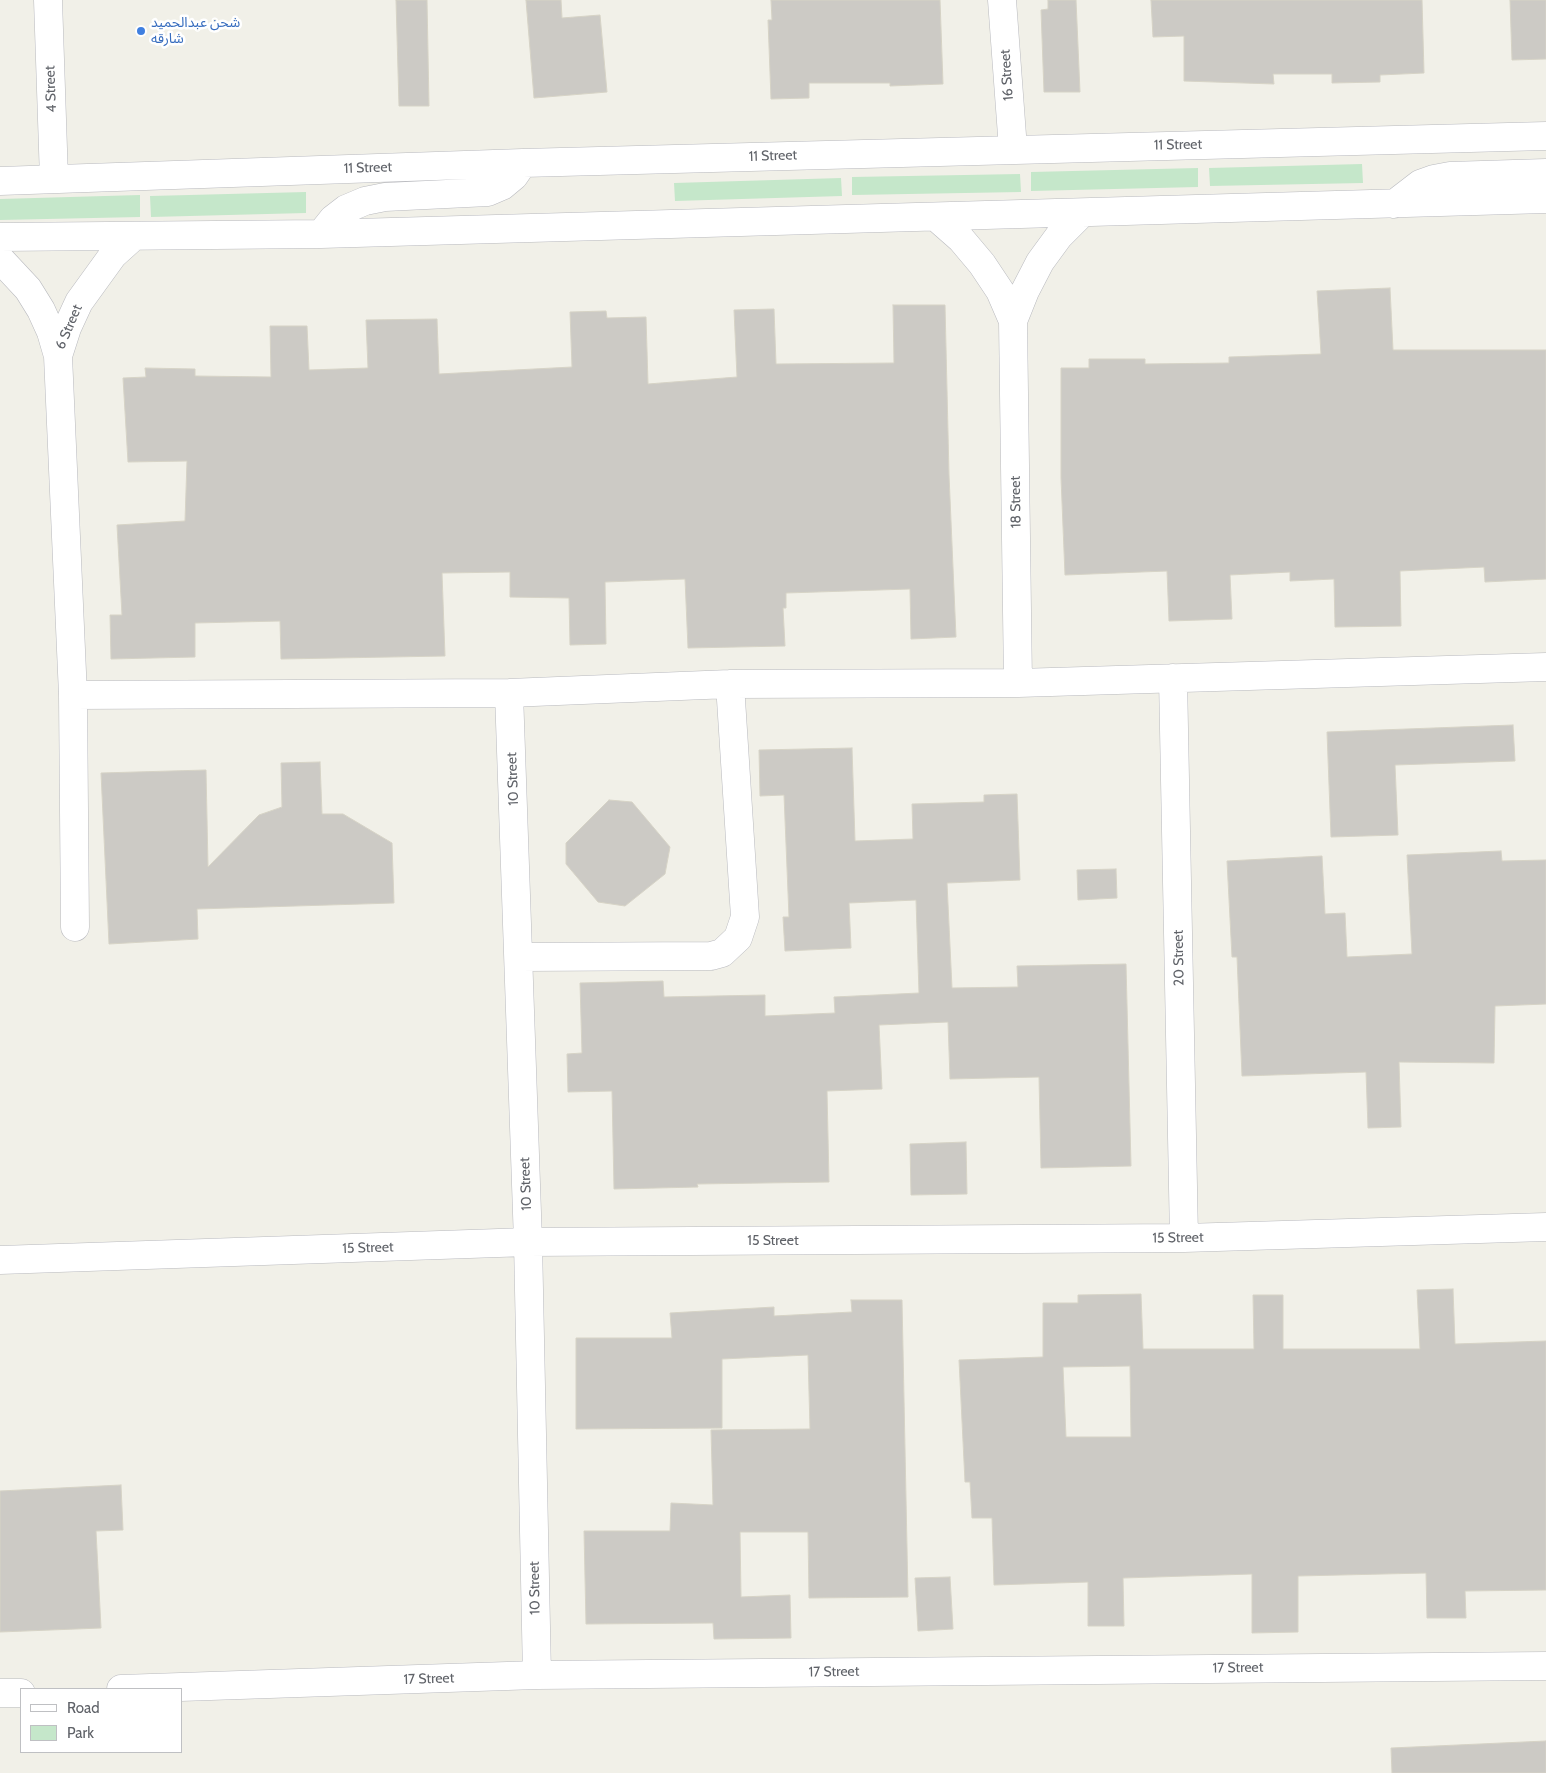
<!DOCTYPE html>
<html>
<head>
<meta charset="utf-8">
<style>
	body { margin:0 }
	#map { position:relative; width:1546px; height:1773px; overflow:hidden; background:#f1f0e8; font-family:Cabin,sans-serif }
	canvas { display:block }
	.legend { position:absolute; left:20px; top:1688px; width:162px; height:65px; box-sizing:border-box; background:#fff; border:1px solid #bfc0c3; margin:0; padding:6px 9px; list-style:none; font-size:15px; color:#5f6268 }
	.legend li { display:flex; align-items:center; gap:10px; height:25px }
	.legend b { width:25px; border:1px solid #bfc0c3 }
</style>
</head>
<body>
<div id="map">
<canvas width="1546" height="1773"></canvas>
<ul class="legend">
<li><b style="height:6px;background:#fff"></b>Road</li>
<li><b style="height:14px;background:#c5e7ca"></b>Park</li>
</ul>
</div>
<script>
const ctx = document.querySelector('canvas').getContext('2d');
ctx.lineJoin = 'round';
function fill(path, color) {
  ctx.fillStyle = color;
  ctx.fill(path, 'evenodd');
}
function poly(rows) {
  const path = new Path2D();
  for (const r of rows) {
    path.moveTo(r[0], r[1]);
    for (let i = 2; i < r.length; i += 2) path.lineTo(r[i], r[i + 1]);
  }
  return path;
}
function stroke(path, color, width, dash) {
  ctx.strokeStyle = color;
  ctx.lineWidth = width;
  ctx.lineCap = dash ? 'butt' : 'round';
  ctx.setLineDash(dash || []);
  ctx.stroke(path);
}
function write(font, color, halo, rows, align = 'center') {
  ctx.font = font + ' Cabin,"Noto Sans Arabic",sans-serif';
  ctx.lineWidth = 5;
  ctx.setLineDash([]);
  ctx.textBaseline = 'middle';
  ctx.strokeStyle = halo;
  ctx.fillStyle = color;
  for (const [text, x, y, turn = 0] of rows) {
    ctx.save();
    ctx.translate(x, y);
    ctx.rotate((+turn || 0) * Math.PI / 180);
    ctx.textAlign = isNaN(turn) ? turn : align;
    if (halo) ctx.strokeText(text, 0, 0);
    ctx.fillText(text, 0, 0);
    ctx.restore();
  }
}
const green = poly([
	[1362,164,1363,183,1210,186,1209,168],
	[1198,168,1198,187,1031,191,1031,172],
	[1020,174,1021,192,852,195,852,177],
	[841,178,842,196,675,201,674,183],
	[306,192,306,213,151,217,150,196],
	[140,195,140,217,0,220,0,199]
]);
const building = poly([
	[396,0,427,0,429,106,399,106,396,0],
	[526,0,561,0,562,18,600,15,607,92,534,98,526,0],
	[771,0,940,0,943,84,890,86,890,83,809,83,809,98,771,99,768,20,772,20,771,0],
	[1048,0,1076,0,1080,92,1044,92,1041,10,1048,9,1048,0],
	[1151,0,1422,0,1424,73,1380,75,1380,82,1332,83,1332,74,1273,74,1274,84,1184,81,1184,36,1153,37,1151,0],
	[1510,0,1546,0,1546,59,1512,60,1510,0],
	[1390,288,1393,350,1546,350,1546,579,1485,582,1484,567,1400,571,1401,626,1335,627,1334,579,1290,581,1290,572,1230,575,1232,619,1169,621,1167,571,1065,575,1061,478,1061,368,1089,368,1089,359,1145,359,1145,364,1229,363,1229,357,1321,354,1317,291,1390,288],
	[893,305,945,305,949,475,956,637,911,639,910,589,786,593,786,608,783,608,785,646,688,648,685,579,605,582,606,644,570,645,569,598,510,597,510,572,442,573,445,656,281,659,280,621,195,623,195,657,111,659,110,615,122,615,117,525,185,521,187,461,128,462,123,378,146,377,145,368,195,369,195,376,271,377,270,326,307,326,309,370,368,368,366,320,437,319,439,374,572,367,570,312,606,311,607,318,646,317,648,384,737,377,734,310,774,309,776,364,894,363,893,305],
	[1513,725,1515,761,1395,765,1398,835,1331,837,1327,732,1513,725],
	[852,748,855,841,913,839,912,804,984,802,984,795,1017,794,1020,880,947,883,952,988,1018,987,1017,966,1126,964,1131,1166,1041,1168,1039,1077,950,1079,948,1022,879,1025,882,1089,827,1091,829,1182,697,1184,698,1187,614,1189,612,1091,568,1092,567,1054,582,1053,580,983,663,981,664,997,765,995,765,1016,835,1013,834,997,919,993,916,900,849,903,851,948,785,951,783,917,789,917,784,795,760,796,759,750,852,748],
	[320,762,322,814,343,814,392,843,394,903,197,909,198,939,109,944,101,773,206,770,208,867,259,815,282,807,281,763,320,762],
	[609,800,632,802,670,847,665,874,625,906,598,902,566,864,566,843,609,800],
	[1501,851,1502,861,1546,860,1546,1004,1495,1006,1494,1063,1399,1062,1401,1127,1368,1128,1366,1072,1242,1076,1237,957,1232,957,1227,861,1322,856,1325,914,1345,913,1347,957,1412,954,1407,855,1501,851],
	[1116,869,1117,898,1078,900,1077,870,1116,869],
	[966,1142,967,1194,911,1195,910,1144,966,1142],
	[1453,1289,1455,1344,1546,1341,1546,1590,1465,1591,1466,1618,1427,1618,1426,1573,1298,1576,1298,1632,1252,1633,1252,1574,1123,1578,1124,1626,1088,1626,1088,1582,994,1585,992,1518,972,1518,970,1482,965,1482,959,1360,1043,1357,1043,1303,1078,1303,1078,1295,1141,1294,1143,1349,1254,1349,1253,1295,1283,1295,1283,1349,1420,1349,1417,1290,1453,1289],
	[1130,1366,1131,1437,1066,1437,1063,1367,1130,1366],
	[851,1300,902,1300,908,1597,809,1598,808,1532,740,1532,741,1597,790,1595,791,1638,714,1639,713,1623,586,1624,584,1531,670,1531,671,1503,713,1505,711,1430,810,1429,808,1355,722,1359,722,1428,576,1429,576,1338,672,1338,670,1313,774,1307,774,1316,852,1312,851,1300],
	[121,1485,123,1530,96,1531,101,1628,0,1632,0,1491,121,1485],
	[950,1577,953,1629,918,1631,915,1578,950,1577],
	[1546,1741,1546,1773,1392,1773,1391,1748,1546,1741]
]);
const minor = poly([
	[48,0,54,179],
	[1002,0,1013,149],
	[0,181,523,163,1546,136],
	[1394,204,1420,184,1434,179,1450,176,1546,173],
	[936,217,961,239,982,264,1000,291,1013,321],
	[321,234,333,219,346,209,365,201,385,197,488,192,502,186,514,176,523,163],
	[0,237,321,234,1546,199],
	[0,259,28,289,41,310,51,332,58,356,73,695,75,927],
	[58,356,67,328,79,302,113,255,133,237],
	[1173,678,1184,1238],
	[1018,683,1013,321,1025,291,1040,262,1059,236,1082,213],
	[509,693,528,1242,537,1675],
	[73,695,509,693,730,684,1018,683,1546,667],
	[519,957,711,956,722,953,738,938,745,917,730,684],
	[0,1260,528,1242,1184,1238,1546,1227],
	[121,1689,537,1675,1546,1666],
	[0,1693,21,1693]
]);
const markers = [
	[141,31,5,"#3f7fe0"]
];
const shopNames = [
	["شحن عبدالحميد",151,23],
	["شارقه",151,39]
];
const streetNames = [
	["16 Street",1007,75,-94],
	["4 Street",51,89,-92],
	["11 Street",1178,145,-1],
	["11 Street",773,156,-2],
	["11 Street",368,168,-2],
	["6 Street",69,327,-67],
	["18 Street",1016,502,-91],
	["10 Street",513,779,-92],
	["20 Street",1179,958,-91],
	["10 Street",526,1184,-92],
	["15 Street",1178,1238,-1],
	["15 Street",773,1241],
	["15 Street",368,1248,-2],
	["10 Street",535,1588,-91],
	["17 Street",1238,1668,-1],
	["17 Street",834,1672,-1],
	["17 Street",429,1679,-2]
];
fill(green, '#c5e7ca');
fill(building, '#cccac5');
stroke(building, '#d6d3c6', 1);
stroke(minor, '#b8b9be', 29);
stroke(minor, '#fff', 28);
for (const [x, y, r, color] of markers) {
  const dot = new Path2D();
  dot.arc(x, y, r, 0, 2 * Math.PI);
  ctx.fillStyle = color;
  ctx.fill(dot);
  stroke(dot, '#fff', 2);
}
write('14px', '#366cbe', '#fff', shopNames, 'left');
write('14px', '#5f6268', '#fff', streetNames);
</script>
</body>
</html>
